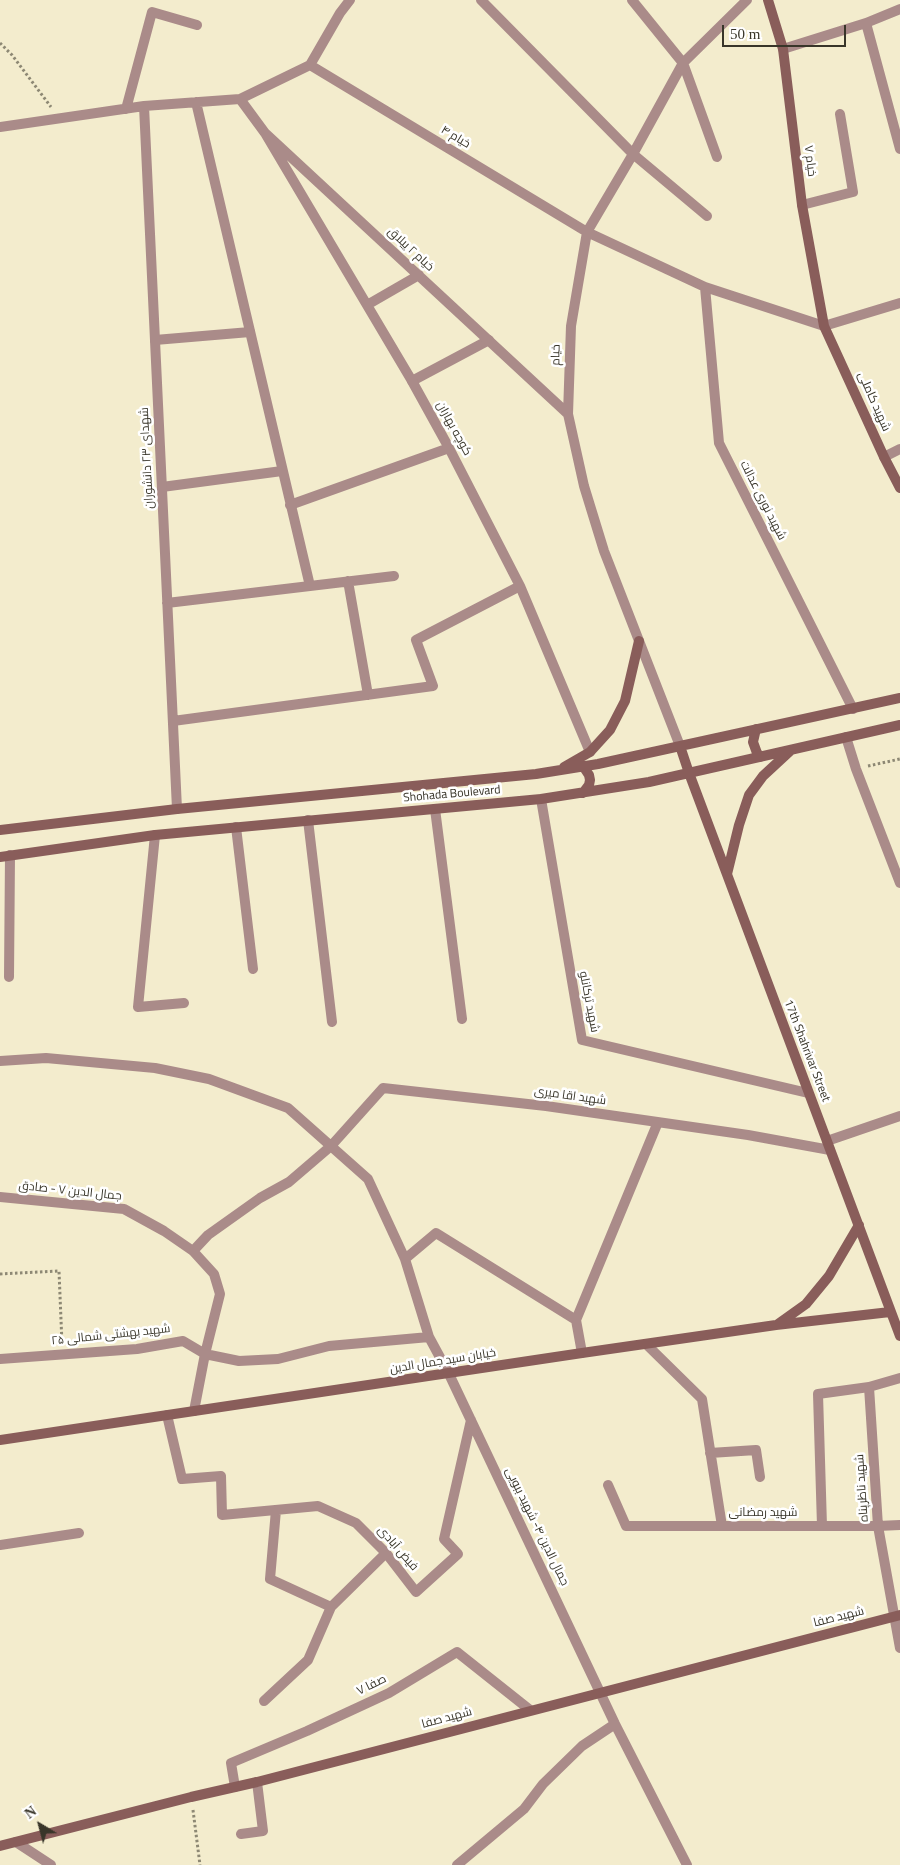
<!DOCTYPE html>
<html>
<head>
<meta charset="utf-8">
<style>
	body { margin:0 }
	#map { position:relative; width:900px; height:1865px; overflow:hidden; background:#f3eccd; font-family:Georgia,serif }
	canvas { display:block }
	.north { position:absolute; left:15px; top:1800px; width:50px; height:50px; -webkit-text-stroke:4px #fff; paint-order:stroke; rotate:323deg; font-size:14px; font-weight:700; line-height:20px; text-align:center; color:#383529 }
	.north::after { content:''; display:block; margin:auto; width:18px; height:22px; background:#383529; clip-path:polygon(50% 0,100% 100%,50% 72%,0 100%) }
	.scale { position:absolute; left:722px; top:25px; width:124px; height:22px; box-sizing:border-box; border:2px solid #383529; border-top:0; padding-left:6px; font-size:15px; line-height:18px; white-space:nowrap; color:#383529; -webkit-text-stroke:4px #fff; paint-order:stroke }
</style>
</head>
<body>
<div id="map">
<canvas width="900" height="1865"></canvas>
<div class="north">N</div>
<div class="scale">50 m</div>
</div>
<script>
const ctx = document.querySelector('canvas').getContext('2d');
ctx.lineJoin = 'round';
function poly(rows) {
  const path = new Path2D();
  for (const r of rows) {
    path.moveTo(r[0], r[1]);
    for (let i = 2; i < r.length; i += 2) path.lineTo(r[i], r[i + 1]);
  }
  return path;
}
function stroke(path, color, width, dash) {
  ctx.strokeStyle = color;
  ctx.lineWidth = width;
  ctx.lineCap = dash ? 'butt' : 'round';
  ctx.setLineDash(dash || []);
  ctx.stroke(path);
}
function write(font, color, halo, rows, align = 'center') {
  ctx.font = font + ' Georgia,Cairo,serif';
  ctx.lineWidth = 5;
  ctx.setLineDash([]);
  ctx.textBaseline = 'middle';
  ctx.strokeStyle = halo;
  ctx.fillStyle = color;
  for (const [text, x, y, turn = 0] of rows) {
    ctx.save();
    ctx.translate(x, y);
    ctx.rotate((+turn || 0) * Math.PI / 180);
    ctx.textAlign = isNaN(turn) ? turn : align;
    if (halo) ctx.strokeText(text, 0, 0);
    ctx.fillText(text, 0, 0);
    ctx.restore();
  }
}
const path = poly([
	[0,43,12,55,51,107],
	[868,766,900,759],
	[0,1274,59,1271,62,1344],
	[193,1810,200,1865]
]);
const lane = poly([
	[155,340,250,332],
	[412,381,489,340],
	[162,487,282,471]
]);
const street = poly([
	[481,0,633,154,707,216],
	[632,0,683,63,717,157],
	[866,23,900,149],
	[783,49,866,23,900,9],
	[310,65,587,232,705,287,824,326,900,303],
	[240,99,265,133,568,414],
	[196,102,310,586],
	[144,106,177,809],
	[126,109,152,12,197,25],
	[0,127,144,106,240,99,310,65,340,13,350,0],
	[265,133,412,381,449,448,520,586,590,752],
	[802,205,853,192,840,114],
	[705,287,719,443,853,709],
	[367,305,419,275],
	[884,457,900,449],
	[290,505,449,448],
	[348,581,368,695],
	[167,603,394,576],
	[173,721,433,686,416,640,520,586],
	[846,737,856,769,900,883],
	[680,746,604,551,584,486,568,414,571,326,587,232,633,154,683,63,747,0],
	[541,799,582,1040,808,1093],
	[435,809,462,1019],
	[308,820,332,1022],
	[236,827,253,969],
	[155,835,138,1007,184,1003],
	[9,977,10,855],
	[0,1061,46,1058,155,1068,209,1079,288,1108,368,1179,405,1259,429,1337,449,1374,615,1724,687,1865],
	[827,1141,900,1116],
	[0,1197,124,1209,164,1231,193,1251,214,1274,220,1294,205,1354,194,1411],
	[193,1251,208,1235,260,1198,289,1182,331,1146,383,1088,546,1106,748,1135,830,1150],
	[405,1259,436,1233,576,1320,582,1353],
	[576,1320,658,1122],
	[646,1344,702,1399,722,1526],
	[0,1359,137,1349,183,1341,205,1354,239,1361,278,1359,329,1346,429,1337],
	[900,1378,869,1387,878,1526,900,1648],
	[167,1415,182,1479,221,1476,222,1515,318,1506,356,1523,386,1553,416,1592,458,1554,444,1539,471,1420],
	[710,1453,756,1450,760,1477],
	[608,1485,626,1526,878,1526,900,1525],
	[276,1510,270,1579,331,1607],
	[822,1526,818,1394,869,1387],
	[0,1545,79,1533],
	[264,1701,308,1660,331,1607,386,1553],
	[235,1787,231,1763,307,1731,389,1693,457,1652,530,1710],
	[241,1834,263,1831,257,1782],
	[16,1842,51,1865],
	[457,1865,524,1809,543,1784,582,1746,615,1724]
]);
const secondary = poly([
	[768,0,783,49,802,205,824,326,884,457,900,488],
	[756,729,753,742,757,753,761,757],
	[680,746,689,773,900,1336],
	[583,766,589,775,590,780,589,785,583,793],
	[564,767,590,752,610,730,625,701,639,641],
	[0,830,177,809,536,774,598,764,900,698],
	[0,857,155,835,541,799,649,782,900,725],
	[727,874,739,825,749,795,763,776,790,751],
	[778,1324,806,1304,829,1276,859,1225],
	[0,1440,582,1353,776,1325,890,1312],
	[0,1846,191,1797,257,1782,900,1615]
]);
const streetNames = [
	["خیام ۴",455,138,31],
	["خیام ۷",809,161,83],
	["خیام ۲ ییلاق",410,250,43],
	["خیام",557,355,-89],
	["شهید کاملی",873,402,66],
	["کوچه بهاران",453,429,61],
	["شهدای ۲۳ دانشوران",148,458,-93],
	["شهید نوری عدالت",762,501,63],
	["Shohada Boulevard",452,795,-5],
	["شهید ترکانلو",588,1002,79],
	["17th Shahrivar Street",806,1051,69],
	["شهید اقا میری",570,1097,8],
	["جمال الدین ۷ - صادق",70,1192,6],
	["۲۵ شهید بهشتی شمالی",111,1336,-6],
	["خیابان سید جمال الدین",443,1362,-9],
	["شهید ناظرپناه",863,1488,-94],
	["شهید رمضانی",763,1514],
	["جمال الدین ۴- شهید ببویی",536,1527,64],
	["فیض آبادی",397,1549,49],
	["شهید صفا",839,1618,-14],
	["صفا ۷",372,1686,-26],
	["شهید صفا",447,1719,-15]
];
stroke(path, '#8d8874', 3, [2.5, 2.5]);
stroke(lane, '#aa8b89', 10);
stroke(street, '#aa8b89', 10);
stroke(secondary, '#895d5a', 10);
write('12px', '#383529', '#fff', streetNames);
</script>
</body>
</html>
